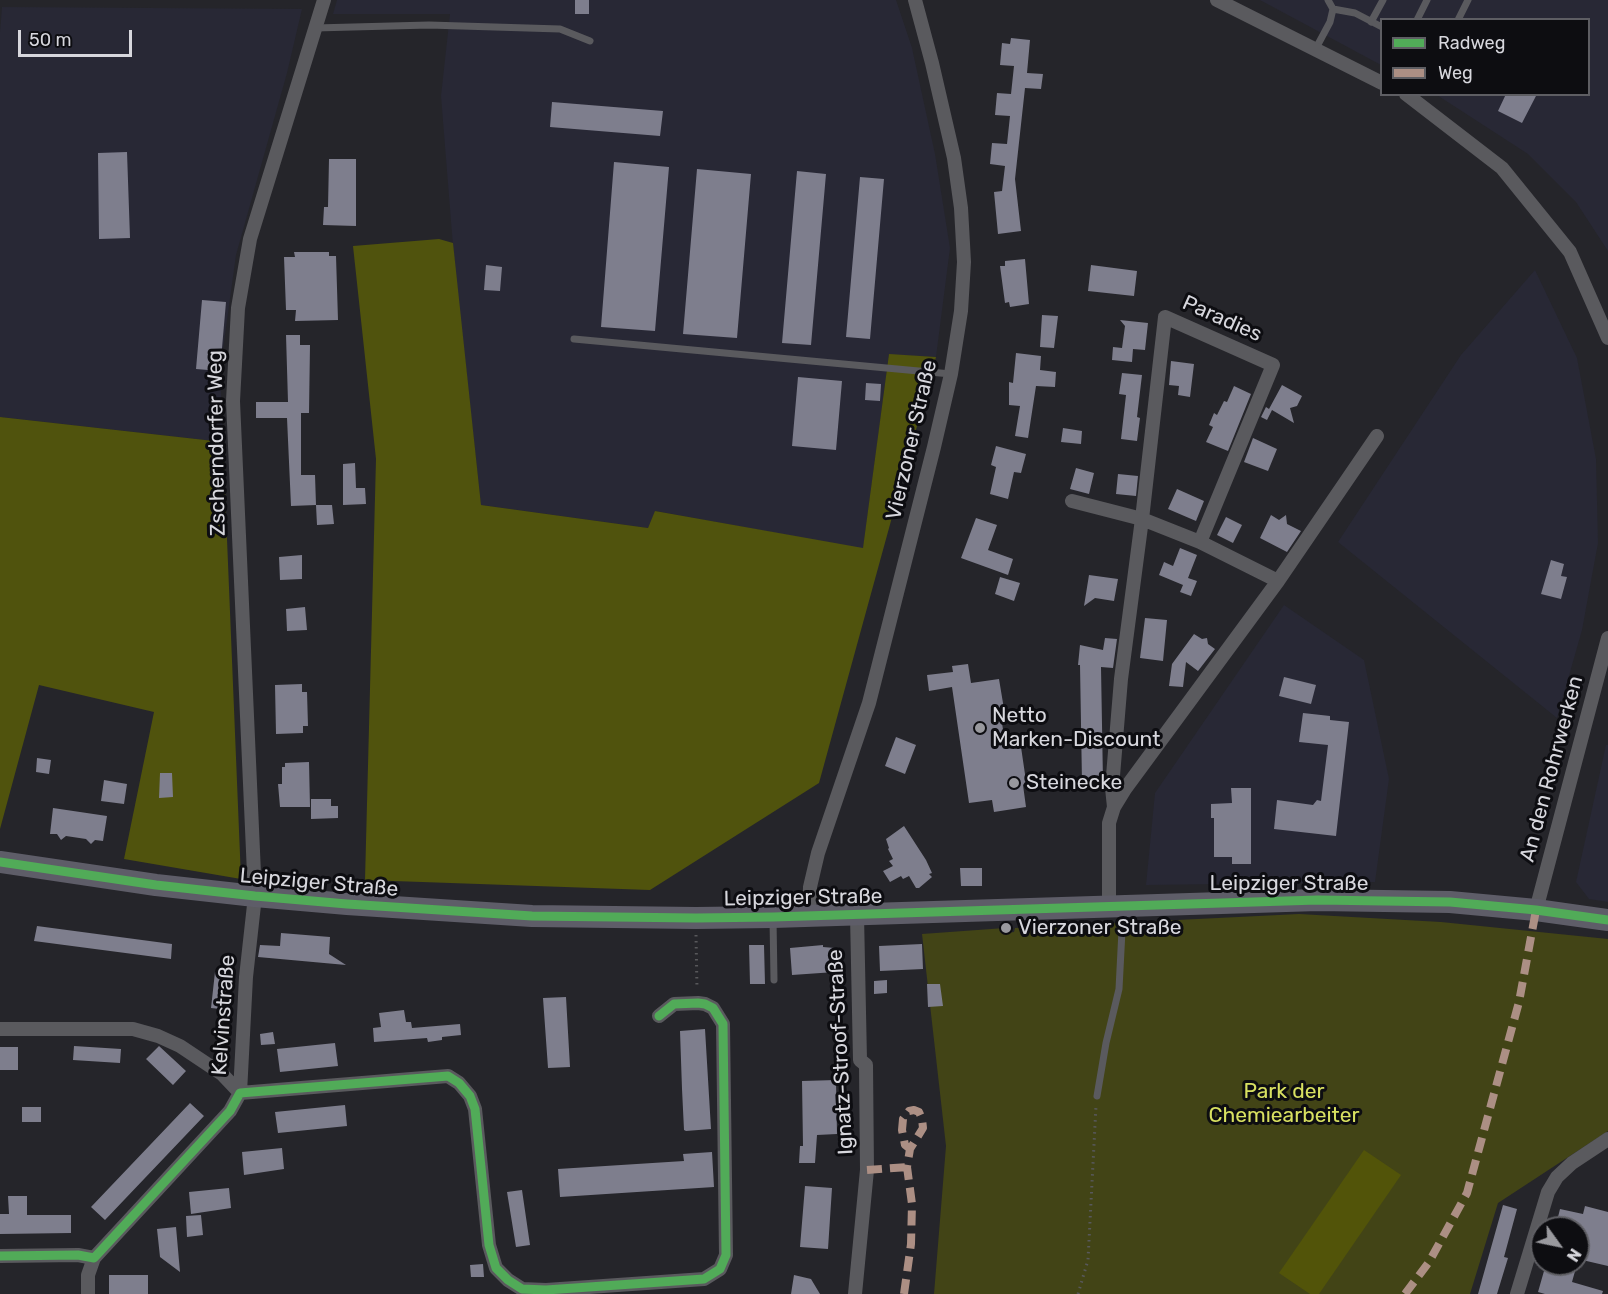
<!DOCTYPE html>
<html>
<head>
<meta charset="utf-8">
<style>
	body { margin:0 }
	#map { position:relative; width:1608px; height:1294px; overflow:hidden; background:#25252a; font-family:Rubik,sans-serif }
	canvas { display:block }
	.legend { position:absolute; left:1380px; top:18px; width:210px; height:78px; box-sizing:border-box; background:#0d0d11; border:2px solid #5e5e63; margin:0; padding:8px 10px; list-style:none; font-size:18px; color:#d7d7dd }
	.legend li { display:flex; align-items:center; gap:12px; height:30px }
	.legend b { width:30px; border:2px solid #5e5e63 }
	.north { position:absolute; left:1530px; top:1216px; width:60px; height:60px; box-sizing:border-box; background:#0d0d11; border:2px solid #5e5e63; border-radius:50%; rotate:123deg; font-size:16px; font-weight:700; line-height:24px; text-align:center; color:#d7d7dd }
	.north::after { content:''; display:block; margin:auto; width:21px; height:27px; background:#99999e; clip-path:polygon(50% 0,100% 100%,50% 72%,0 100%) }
	.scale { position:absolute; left:18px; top:30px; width:114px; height:27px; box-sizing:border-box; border:3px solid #d7d7dd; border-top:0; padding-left:8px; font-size:18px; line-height:21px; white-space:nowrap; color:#d7d7dd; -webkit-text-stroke:4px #0d0d11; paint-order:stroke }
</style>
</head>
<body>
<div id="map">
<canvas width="1608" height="1294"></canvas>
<ul class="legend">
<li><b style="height:8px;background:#51ab58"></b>Radweg</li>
<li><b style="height:8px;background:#ac8f84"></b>Weg</li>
</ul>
<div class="north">N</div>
<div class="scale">50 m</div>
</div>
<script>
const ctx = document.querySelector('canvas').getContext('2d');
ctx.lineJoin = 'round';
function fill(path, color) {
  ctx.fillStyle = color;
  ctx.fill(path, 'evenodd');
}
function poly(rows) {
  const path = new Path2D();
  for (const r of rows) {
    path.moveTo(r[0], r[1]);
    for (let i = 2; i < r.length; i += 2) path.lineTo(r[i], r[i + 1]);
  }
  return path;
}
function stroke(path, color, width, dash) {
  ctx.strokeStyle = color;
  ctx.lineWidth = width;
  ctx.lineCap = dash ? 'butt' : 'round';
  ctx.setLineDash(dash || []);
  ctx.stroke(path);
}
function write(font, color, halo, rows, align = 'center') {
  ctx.font = font + ' Rubik,sans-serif';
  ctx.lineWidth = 6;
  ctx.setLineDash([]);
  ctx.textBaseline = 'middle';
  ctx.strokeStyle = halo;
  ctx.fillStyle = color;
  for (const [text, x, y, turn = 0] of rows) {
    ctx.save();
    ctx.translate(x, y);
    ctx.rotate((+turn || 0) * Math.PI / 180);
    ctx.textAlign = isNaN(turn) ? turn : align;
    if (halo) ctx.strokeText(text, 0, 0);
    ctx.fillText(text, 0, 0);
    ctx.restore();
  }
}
const built = poly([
	[337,0,896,0,912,48,935,154,950,248,936,357,889,355,863,549,656,511,648,528,481,505,455,271,441,96,450,14,333,14],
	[1260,0,1608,0,1608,251,1576,202,1528,154,1437,95,1588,94,1588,20,1382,20,1381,65],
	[2,7,302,9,287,73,236,255,220,371,223,442,0,417,0,32],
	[1535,270,1577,358,1596,459,1598,543,1582,630,1557,718,1338,542,1461,355],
	[1284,605,1364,660,1389,779,1375,882,1146,885,1155,793],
	[1606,745,1608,745,1608,902,1589,899,1576,882]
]);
const green = poly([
	[1299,914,1441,922,1608,939,1608,1131,1498,1203,1470,1294,934,1294,946,1146,922,934,1005,928,1006,933,1014,932,1015,928]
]);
const forest = poly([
	[439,239,453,243,481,505,648,528,655,511,863,548,889,354,936,357,819,783,650,890,365,880,376,459,353,246],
	[0,417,223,442,241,879,124,859,154,712,39,685,0,829]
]);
const water = poly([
	[1364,1150,1401,1175,1319,1294,1310,1294,1279,1273]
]);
const building = poly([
	[575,0,589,0,589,14,575,14],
	[1011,38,1030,40,1027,73,1043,74,1041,89,1025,88,1015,179,1021,231,998,234,994,192,1002,191,1005,166,990,164,992,143,1007,144,1010,116,995,115,997,93,1011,94,1014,66,1000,65,1002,43,1010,44],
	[1506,94,1537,94,1522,123,1498,111],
	[552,102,663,111,660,136,550,127],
	[127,152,130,238,99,239,98,153],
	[329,159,356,159,356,226,323,225,324,207,328,207],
	[614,162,669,167,655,331,601,327],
	[697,169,751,174,737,338,683,334],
	[797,171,826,174,811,345,782,343],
	[860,177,884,179,870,339,846,337],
	[294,252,329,252,329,256,336,256,338,320,295,321,296,310,286,310,284,257,295,257],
	[1025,259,1029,304,1010,307,1009,302,1005,303,1000,266,1005,266,1005,261],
	[486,265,502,267,500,291,484,290],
	[1091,265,1137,271,1134,296,1088,291],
	[202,300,226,302,220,371,196,369],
	[1042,315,1058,316,1054,348,1040,347],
	[1120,320,1148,323,1145,350,1133,349,1132,362,1112,360,1113,347,1122,348,1125,326],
	[286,335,300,335,300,345,310,345,309,413,301,413,301,475,315,475,316,505,291,506,287,418,256,418,256,402,288,402],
	[1016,353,1041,356,1040,370,1056,372,1055,387,1036,386,1028,438,1015,436,1020,406,1009,405,1009,382,1013,383],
	[1171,361,1194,364,1190,397,1178,395,1179,386,1169,385],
	[1122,373,1142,375,1137,417,1140,418,1137,441,1121,439,1126,395,1119,394],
	[798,377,842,381,836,450,792,446],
	[866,383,881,384,880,401,865,400],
	[1282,385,1302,396,1297,406,1290,408,1294,423,1272,410,1267,420,1261,417,1266,407,1269,409],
	[1234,386,1251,394,1228,451,1206,442,1213,427,1209,425,1214,413,1217,415,1224,401,1227,402],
	[1063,428,1082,431,1081,444,1061,442],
	[1253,438,1277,449,1268,471,1244,462],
	[996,446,1026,454,1021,473,1014,472,1008,499,990,494,996,467,991,465],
	[355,463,356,488,365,488,366,504,343,505,343,464],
	[1076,468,1094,473,1089,494,1070,489],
	[1118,474,1138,476,1136,496,1116,494],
	[1177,489,1204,501,1196,521,1168,509],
	[316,505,332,505,334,524,317,525],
	[1271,515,1279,520,1286,515,1287,524,1301,531,1287,552,1260,538],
	[1226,517,1242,525,1233,543,1217,535],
	[976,518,997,525,988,550,1013,559,1008,575,961,558],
	[1180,548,1197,555,1188,578,1197,581,1191,596,1180,592,1183,585,1159,575,1164,562,1173,566],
	[302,555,302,579,280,580,279,557],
	[1551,560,1564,564,1561,576,1567,577,1561,599,1541,594],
	[1089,575,1118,579,1114,601,1095,598,1084,606],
	[1000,577,1020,583,1014,601,995,594],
	[305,607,307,630,287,631,286,609],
	[1145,618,1167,620,1163,661,1140,658],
	[1194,634,1202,639,1207,638,1208,644,1215,649,1198,671,1186,662,1183,687,1169,686,1172,664],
	[1105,638,1117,639,1113,668,1101,667,1103,782,1082,783,1080,665,1078,665,1080,645,1103,650],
	[968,664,971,683,999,679,1004,709,1000,710,1006,749,1021,747,1026,781,1023,785,1026,807,994,812,992,800,969,803,952,687,929,691,927,675,953,672,952,666],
	[1284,677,1316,685,1311,704,1279,696],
	[302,684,302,692,307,692,308,726,303,726,303,733,276,734,275,685],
	[1303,713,1330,716,1330,720,1349,722,1336,836,1274,829,1277,800,1313,805,1317,800,1321,801,1328,745,1299,742],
	[896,737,916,745,905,774,885,766],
	[37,758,51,760,49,774,36,772],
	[309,762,310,807,280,807,278,784,282,784,282,767,285,767,285,763],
	[160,773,172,773,173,797,159,798],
	[104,780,127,784,124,804,101,801],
	[1231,788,1251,788,1251,864,1232,864,1232,857,1214,857,1214,818,1211,818,1211,804,1232,803],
	[311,799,331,799,331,806,338,806,338,818,311,819],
	[53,808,107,816,103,841,95,840,91,844,86,839,66,836,61,840,57,834,50,834],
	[904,826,926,860,932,873,929,874,932,877,919,888,916,888,909,876,903,879,901,876,890,882,883,871,893,866,889,861,893,859,888,849,889,848,886,839],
	[960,868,982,868,982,886,961,886],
	[37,926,172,944,171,959,34,941],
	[281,933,330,937,329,954,346,965,258,957,260,945,280,946],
	[922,944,923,969,880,971,879,946],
	[749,945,764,945,765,984,750,984],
	[823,945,823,947,835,948,835,972,792,975,790,948],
	[215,972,233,974,230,1010,211,1008],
	[887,980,887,993,874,994,874,981],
	[927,984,940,984,943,1006,928,1007],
	[566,997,570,1067,548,1068,543,998],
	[404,1010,406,1022,411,1022,412,1028,460,1024,461,1035,442,1037,442,1040,428,1042,427,1038,374,1042,373,1028,381,1027,379,1013],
	[705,1029,711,1129,686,1131,684,1130,682,1089,680,1031],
	[273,1032,275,1044,261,1045,260,1034],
	[335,1043,338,1066,280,1072,277,1049],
	[74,1046,121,1049,120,1063,73,1060],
	[159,1046,186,1071,173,1085,146,1059],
	[0,1047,18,1047,18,1070,0,1070],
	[836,1080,837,1134,817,1135,815,1163,799,1163,800,1146,803,1146,802,1081],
	[190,1103,204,1116,105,1220,91,1207],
	[345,1105,347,1126,278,1133,275,1112],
	[22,1107,41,1107,41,1122,22,1122],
	[282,1148,284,1169,244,1175,242,1152],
	[712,1152,714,1187,560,1197,558,1169,684,1161,683,1154],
	[805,1186,832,1188,828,1249,800,1247],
	[229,1188,231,1208,191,1214,189,1192],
	[522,1190,530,1245,516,1247,507,1192],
	[8,1196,27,1196,27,1215,71,1215,71,1233,0,1234,0,1214,9,1214],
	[1503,1205,1517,1209,1504,1257,1508,1258,1497,1294,1478,1294],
	[1585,1206,1608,1212,1608,1266,1578,1259,1578,1228,1560,1228,1562,1223,1557,1221,1560,1209,1583,1214],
	[201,1215,203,1235,187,1237,186,1216],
	[176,1227,180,1272,160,1257,157,1229],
	[483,1264,484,1277,471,1277,470,1265],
	[1546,1264,1577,1264,1572,1282,1603,1291,1602,1294,1545,1294,1538,1292],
	[109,1275,148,1275,148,1294,109,1294],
	[794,1275,811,1279,820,1294,791,1294]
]);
const path = poly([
	[696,935,697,989],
	[1078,1294,1088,1260,1096,1106]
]);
const lane = poly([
	[1333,9,1355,13,1382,27],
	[1417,20,1427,0],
	[1458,20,1468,0],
	[1371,22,1383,0],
	[315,28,429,25,560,29,590,41],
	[1315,50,1330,22,1333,9,1328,0],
	[574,339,951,374],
	[773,919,774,980],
	[1097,1096,1106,1043,1119,989,1123,911]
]);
const street = poly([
	[1217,0,1382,83],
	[1406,94,1502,168,1570,252,1608,338],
	[1072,501,1142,519,1200,542,1278,581],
	[1114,807,1112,788,1121,679,1142,519,1165,317,1273,365,1200,542],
	[1109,906,1109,823,1114,807,1125,789,1278,581,1377,436],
	[1536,910,1608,638],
	[809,916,810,887,818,853,869,703,934,447,951,374,961,311,964,262,961,208,954,158,932,63,915,0],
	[0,1029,133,1029,158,1036,180,1046,222,1074,240,1093],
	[240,1093,246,977,255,896,233,401,238,308,250,239,324,0],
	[0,1256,78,1255,94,1258,230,1111,240,1093,448,1076,459,1083,470,1096,475,1109,489,1245,496,1268,508,1280,522,1289,546,1290,704,1279,720,1269,726,1255,723,1024,713,1008,705,1004,698,1003,674,1004,659,1016],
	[88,1294,88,1275,94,1258],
	[855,1294,867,1170,866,1065,860,1060,857,915],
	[1517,1294,1548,1192,1557,1177,1572,1163,1608,1139]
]);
const primary = poly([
	[0,862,156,885,255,896,347,904,532,916,696,918,773,917,1318,900,1450,902,1536,910,1608,920]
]);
const quiet = poly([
	[867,1170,907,1167],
	[904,1294,911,1244,912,1204,907,1167,910,1149,923,1128,922,1119,919,1112,914,1110,909,1111,903,1119,902,1130,905,1145,910,1149],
	[1405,1294,1429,1262,1467,1193,1519,1002,1536,910]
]);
const cycleway = poly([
	[0,862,156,885,255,896,347,904,532,916,696,918,773,917,1318,900,1450,902,1536,910,1608,920],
	[0,1256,78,1255,94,1258,230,1111,240,1093,448,1076,459,1083,470,1096,475,1109,489,1245,496,1268,508,1280,522,1289,546,1290,704,1279,720,1269,726,1255,723,1024,713,1008,705,1004,698,1003,674,1004,659,1016]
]);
const markers = [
	[980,728,6,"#99999e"],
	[1014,783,6,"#99999e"],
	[1006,928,6,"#99999e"]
];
const streetNames = [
	["Paradies",1222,319,24],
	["Vierzoner Straße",912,440,-77],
	["Zscherndorfer Weg",217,443,-91],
	["An den Rohrwerken",1552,769,-75],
	["Leipziger Straße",319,883,5],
	["Leipziger Straße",1289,884],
	["Leipziger Straße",803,898,-1],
	["Kelvinstraße",224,1015,-86],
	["Ignatz-Stroof-Straße",841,1052,-93]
];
const poiNames = [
	["Netto",992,716],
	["Marken-Discount",992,740],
	["Steinecke",1026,783],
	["Vierzoner Straße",1018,928]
];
const parkNames = [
	["Park der",1284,1092],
	["Chemiearbeiter",1284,1116]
];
fill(built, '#282835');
fill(green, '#424416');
fill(forest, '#50530d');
fill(water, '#525409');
fill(building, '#7e7e8d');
stroke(path, '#58585b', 3, [1.5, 4.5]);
stroke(lane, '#5a5a5e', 7);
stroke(street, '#5a5a5e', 14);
stroke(primary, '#5e5d68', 22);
stroke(quiet, '#ac8f84', 8, [15, 8]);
stroke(cycleway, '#51ab58', 9);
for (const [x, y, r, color] of markers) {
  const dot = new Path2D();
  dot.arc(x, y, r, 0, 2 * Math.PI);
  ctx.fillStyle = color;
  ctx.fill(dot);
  stroke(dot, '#0d0d11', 2);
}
write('21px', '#d7d7dd', '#0d0d11', streetNames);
write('21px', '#d7d7dd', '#0d0d11', poiNames, 'left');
write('21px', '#d8e061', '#0d0d11', parkNames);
</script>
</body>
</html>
